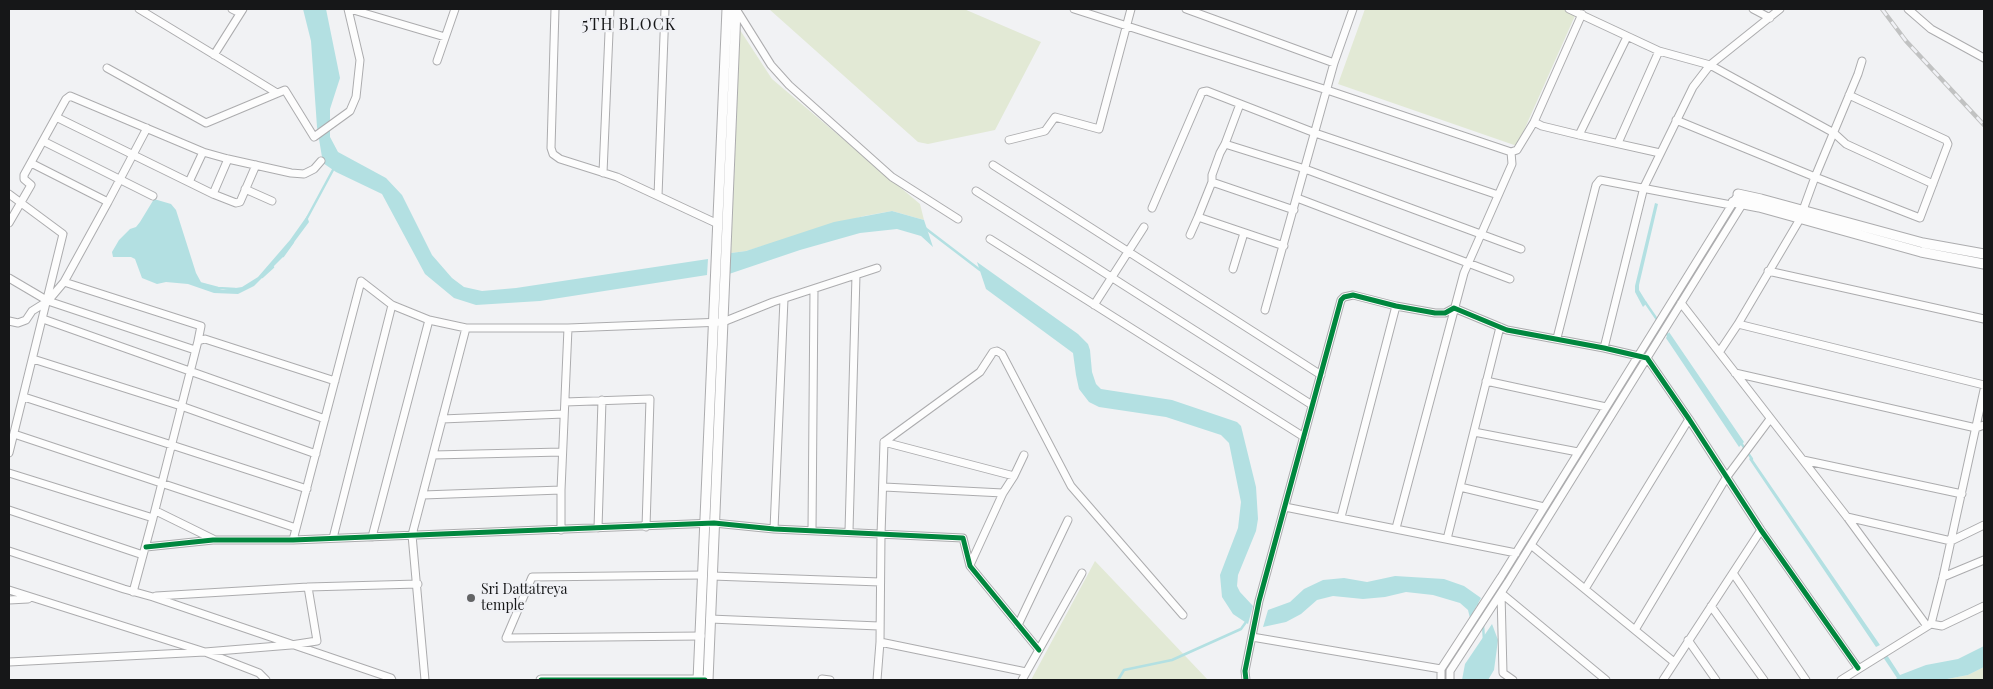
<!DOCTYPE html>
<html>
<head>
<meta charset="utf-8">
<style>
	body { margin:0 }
	#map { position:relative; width:1993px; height:689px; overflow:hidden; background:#f1f2f4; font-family:"Playfair Display",serif }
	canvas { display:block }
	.frame { position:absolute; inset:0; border:10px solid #161718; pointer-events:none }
</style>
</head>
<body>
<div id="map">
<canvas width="1993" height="689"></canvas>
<div class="frame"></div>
</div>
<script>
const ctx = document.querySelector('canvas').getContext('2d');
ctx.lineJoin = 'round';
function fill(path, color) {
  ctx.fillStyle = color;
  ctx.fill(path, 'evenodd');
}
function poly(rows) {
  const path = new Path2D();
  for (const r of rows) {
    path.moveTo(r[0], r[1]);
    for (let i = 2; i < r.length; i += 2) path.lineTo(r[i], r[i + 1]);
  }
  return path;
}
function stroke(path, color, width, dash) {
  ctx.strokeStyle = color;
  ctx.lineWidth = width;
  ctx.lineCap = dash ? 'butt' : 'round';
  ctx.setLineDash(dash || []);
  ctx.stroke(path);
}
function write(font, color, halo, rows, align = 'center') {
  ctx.font = font + ' "Playfair Display",serif';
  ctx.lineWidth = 4.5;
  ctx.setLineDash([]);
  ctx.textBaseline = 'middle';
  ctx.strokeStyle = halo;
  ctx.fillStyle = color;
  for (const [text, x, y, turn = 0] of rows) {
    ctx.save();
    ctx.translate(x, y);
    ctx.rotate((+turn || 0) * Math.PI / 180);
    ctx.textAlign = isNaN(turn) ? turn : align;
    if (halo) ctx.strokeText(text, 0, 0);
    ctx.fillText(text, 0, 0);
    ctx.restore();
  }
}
const green = poly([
	[769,9,964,9,1041,42,995,130,928,144,918,142],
	[1365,9,1578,9,1517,146,1338,84],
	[740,30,772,79,920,204,924,220,892,211,864,216,746,251,731,253],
	[1095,561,1208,680,1031,680],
	[1984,667,1984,680,1942,680,1968,675]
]);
const water = poly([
	[303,9,326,9,340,78,330,109,330,137,338,152,386,178,402,195,432,255,452,278,464,287,482,291,516,288,708,259,707,275,540,301,476,305,454,298,425,274,382,194,336,172,323,163,317,127,311,41],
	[154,199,171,204,176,210,196,273,202,284,223,290,242,287,258,277,290,240,307,216,309,222,283,257,254,286,238,294,214,293,188,284,166,282,157,284,142,278,135,259,131,257,113,257,112,252,119,240,130,229,136,227,140,222],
	[1655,203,1658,204,1639,285,1639,290,1647,303,1643,307,1635,292,1635,286],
	[892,211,924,220,933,247,921,236,897,229,860,233,800,250,729,274,731,253,746,251,834,222],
	[977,262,1078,334,1088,344,1090,350,1092,372,1096,384,1101,389,1172,400,1237,422,1241,426,1256,487,1258,519,1256,531,1238,575,1237,586,1240,592,1253,606,1248,624,1233,614,1222,597,1220,575,1238,528,1241,502,1229,443,1221,435,1166,417,1099,407,1089,402,1079,389,1076,375,1073,353,986,289],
	[1669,332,1744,442,1739,447,1666,338],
	[1751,457,1880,645,1876,647,1749,459],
	[1395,576,1444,579,1464,586,1481,598,1470,618,1468,610,1460,603,1433,595,1406,592,1385,597,1363,599,1333,596,1317,600,1301,614,1286,622,1263,627,1268,610,1290,602,1304,589,1323,580,1344,578,1367,582],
	[1492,624,1498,640,1494,670,1488,680,1462,680,1465,664],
	[1984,646,1984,667,1968,675,1942,680,1895,680,1897,678,1883,657,1887,655,1900,675,1926,665,1958,659]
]);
const stream = poly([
	[306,220,334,168],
	[925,228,980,270],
	[283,256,293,242],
	[262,277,273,267],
	[199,283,218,288,235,289],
	[1645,302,1669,337],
	[1741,443,1752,459],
	[1476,602,1481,608,1482,620],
	[1483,625,1484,640],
	[1118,680,1124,670,1172,660,1241,629,1246,622]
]);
const minor = poly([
	[139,9,277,93],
	[232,9,240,13],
	[350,9,445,37],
	[555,9,551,148,553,154,560,159,617,177,718,224],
	[736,9,771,65,789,85,892,177,958,219],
	[1074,9,1327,90,1511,152],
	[1186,9,1334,63],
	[1569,9,1659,51,1710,65,1834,133,1846,144,1933,184],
	[1753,9,1770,18],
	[1908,9,1931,29,1984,58],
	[214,55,243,9],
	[437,61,455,9],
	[107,68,206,123,285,90,314,137,350,111,356,97,360,60,348,9],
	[1240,104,1225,144,1220,153,1212,175,1212,182,1198,217,1284,246],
	[56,117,213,194,228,159],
	[1676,120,1815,177,1920,218,1948,144,1946,140,1849,95],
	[1534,122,1542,126,1579,135,1660,153],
	[1579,135,1627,37],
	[1009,140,1045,131,1055,117,1099,129,1131,9],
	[43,141,153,196],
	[1618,143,1659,51],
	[1225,144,1305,169,1521,249],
	[31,163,108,202,147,128],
	[993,165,1321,375],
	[603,173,610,9],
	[189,182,203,152],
	[1212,182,1294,210],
	[245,189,272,201],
	[976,191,1312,405],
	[9,194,63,234,9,453],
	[213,194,236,203,240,202,256,165],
	[658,196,665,9],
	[1297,198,1510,279],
	[108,202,64,282,201,326,198,341],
	[1152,208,1202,92,1207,91,1315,133,1498,195],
	[1803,210,1815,177,1858,74,1862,61],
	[9,223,31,185,24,179,24,175,66,99,70,96,203,152,228,159,291,173,304,174,314,169,321,161],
	[1190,235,1198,217],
	[990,239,1304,437],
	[1233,269,1244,233],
	[1768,271,1984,319],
	[9,278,48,301,195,350],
	[1681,303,1847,517,1927,626],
	[1094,305,1144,227],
	[1265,310,1334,63,1353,9],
	[43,319,325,419],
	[9,321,18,323,26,320,32,311,48,301,64,282],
	[1738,324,1984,385],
	[1557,338,1596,185,1600,180,1731,205],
	[1604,348,1644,187,1693,87,1710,65,1780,9],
	[1720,351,1738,324,1800,219],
	[33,359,181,406,316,454],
	[1735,373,1976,428,1984,425],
	[1486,381,1606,407],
	[24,397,307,489],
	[565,402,650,399,646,527],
	[442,419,564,414],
	[1474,432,1578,452],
	[14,434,296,528],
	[884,442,980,372,993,352,997,351,1002,354,1071,486,1183,615],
	[884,442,1014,476],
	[433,455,562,452],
	[1803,460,1962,494],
	[9,473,153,518,198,341,205,339,335,381],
	[884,487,1003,493],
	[1460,487,1544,507],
	[423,495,561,490],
	[1285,507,1516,553],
	[9,510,143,555],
	[156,511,213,539],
	[1341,517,1396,306],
	[1847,517,1951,541,1984,525],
	[598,528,602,400],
	[1396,528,1464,273,1512,164,1511,152,1517,150,1534,122,1582,14],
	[774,529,784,299],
	[561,530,561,490,568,328],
	[812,530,814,289],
	[849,531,856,275],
	[372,537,429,320],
	[333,538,392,305],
	[1447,539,1500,327],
	[293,540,361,281,392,305,429,320,466,328,568,328,723,322,773,302,877,268],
	[1531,545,1674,662],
	[146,547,213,540,293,540,714,523,774,529,963,538,970,566,1039,650],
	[9,551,124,589,153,597,391,678,392,680],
	[970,565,1003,493,1014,476,1024,455],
	[1733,573,1806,680],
	[712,576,880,582],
	[1943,577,1984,560],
	[1585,589,1689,419],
	[9,590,205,652,259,673,266,680],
	[133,592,153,518],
	[1501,593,1606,680],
	[1501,593,1503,673,1513,680],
	[156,596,308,587,418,584],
	[9,600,28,599],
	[1711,606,1764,680],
	[710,619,879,626],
	[1931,624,1942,626,1984,606],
	[1018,625,1068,520],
	[1635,630,1726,478,1770,419],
	[701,636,506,638,532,577,703,575],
	[1252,637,1441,669],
	[1688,640,1716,680],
	[880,642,1026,672],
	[9,662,205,652,291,645,317,641,308,587],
	[822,679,830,680],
	[425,680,412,535,466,328],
	[877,680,880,642,881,535,884,442],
	[1022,680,1082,573],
	[1246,680,1245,671,1259,601,1341,300,1344,297,1353,295,1396,306,1435,313,1445,313,1454,308,1507,330,1604,348,1647,358,1689,419,1761,530,1858,668],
	[1441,680,1441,669,1501,577,1736,198],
	[1450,680,1450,671,1508,582,1745,200],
	[1663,680,1761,530],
	[1841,680,1931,624,1943,577,1984,390]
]);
const tertiary = poly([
	[1738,194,1761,199,1923,243,1984,254],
	[1733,202,1759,207,1921,252,1984,264],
	[541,680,703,680],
	[698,680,727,9],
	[708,680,736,9]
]);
const rail = poly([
	[1882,9,1906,41,1984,125]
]);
const cycleway = poly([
	[146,547,213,540,293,540,714,523,774,529,963,538,970,566,1039,650],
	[541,680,705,680],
	[1246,680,1245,671,1259,601,1341,300,1344,297,1353,295,1396,306,1435,313,1445,313,1454,308,1507,330,1604,348,1647,358,1689,419,1761,530,1858,668]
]);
const markers = [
	[471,598,5,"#636465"]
];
const poiNames = [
	["Sri Dattatreya",481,590],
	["temple",481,606]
];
const quarterNames = [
	["5TH BLOCK",629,25]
];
fill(green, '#e2e9d5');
fill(water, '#b3e0e2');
stroke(stream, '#b3e0e2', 2.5);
stroke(minor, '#acacae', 9);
stroke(tertiary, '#acacae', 11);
stroke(minor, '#fdfdfd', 7);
stroke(tertiary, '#fdfdfd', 9);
stroke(rail, '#c1c2c2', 4.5);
stroke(rail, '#f0f1f5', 2.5, [8]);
stroke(cycleway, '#00873e', 5);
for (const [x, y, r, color] of markers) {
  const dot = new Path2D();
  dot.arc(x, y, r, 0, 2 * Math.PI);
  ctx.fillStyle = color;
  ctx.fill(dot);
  stroke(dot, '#f0f1f5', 2);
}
write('14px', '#161718', '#f0f1f5', poiNames, 'left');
ctx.letterSpacing = '1px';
write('16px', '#161718', '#f0f1f5', quarterNames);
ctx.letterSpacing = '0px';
</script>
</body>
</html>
